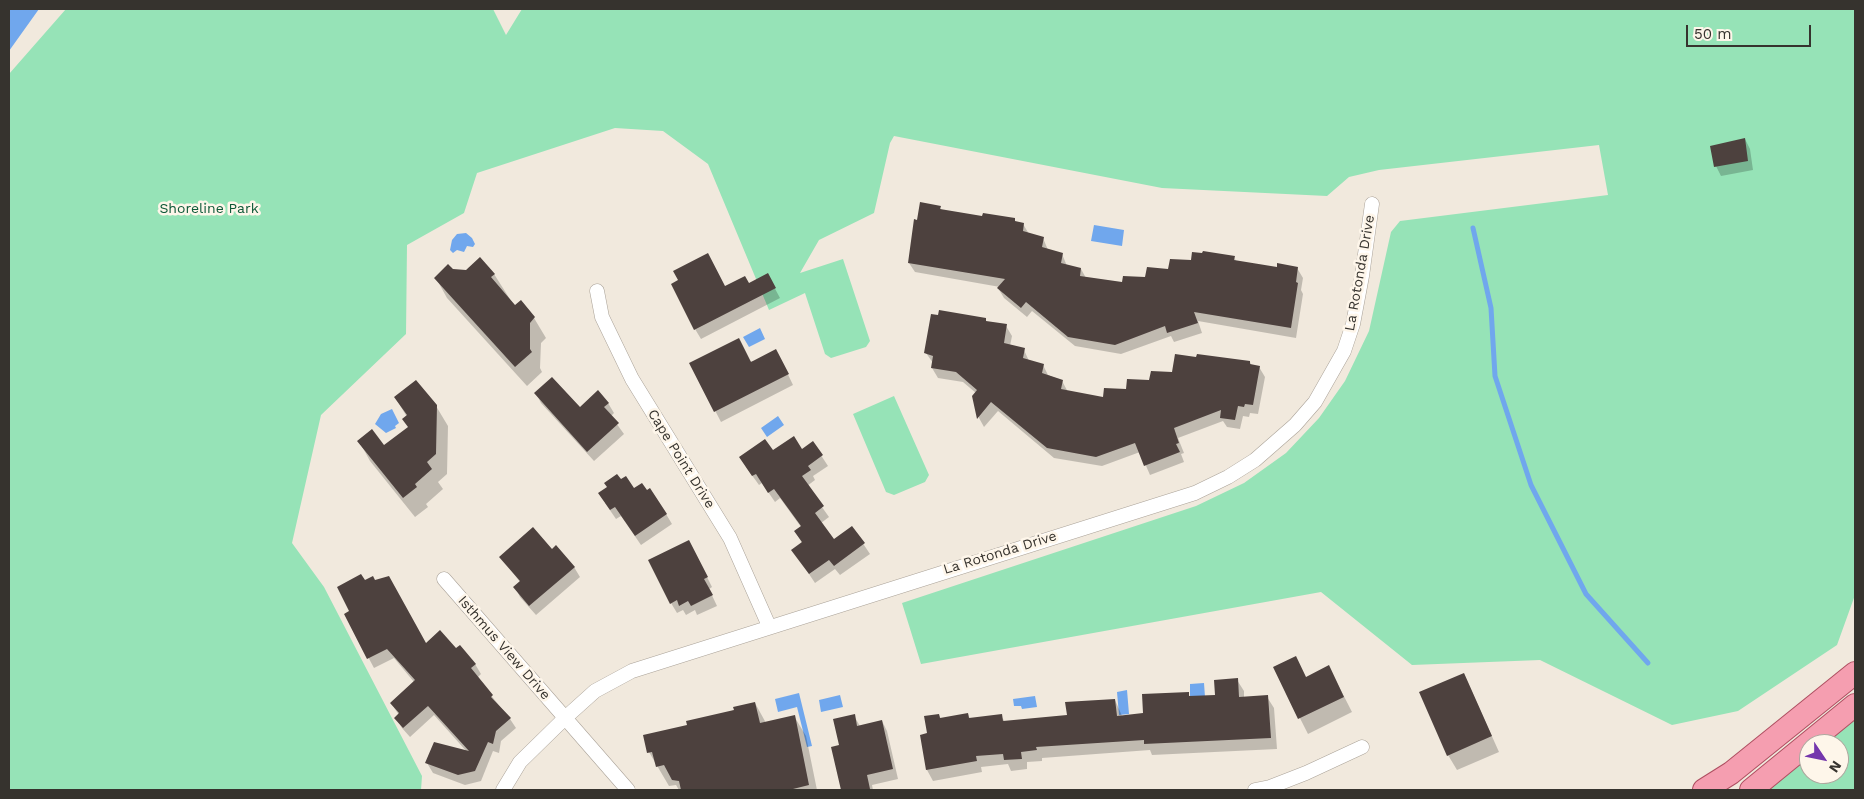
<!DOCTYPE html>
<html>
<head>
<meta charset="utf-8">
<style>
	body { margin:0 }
	#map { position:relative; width:1864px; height:799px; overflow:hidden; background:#f1e9dd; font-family:"Work Sans",sans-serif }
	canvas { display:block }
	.frame { position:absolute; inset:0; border:10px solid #36332e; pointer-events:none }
	.north { position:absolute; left:1799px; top:734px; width:50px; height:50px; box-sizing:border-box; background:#fef6ea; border:1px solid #aea89f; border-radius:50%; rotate:124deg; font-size:14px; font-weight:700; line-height:20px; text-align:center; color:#36332e }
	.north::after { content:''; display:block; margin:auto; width:18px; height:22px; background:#7436ac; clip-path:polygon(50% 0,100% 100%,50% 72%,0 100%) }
	.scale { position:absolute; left:1686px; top:25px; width:125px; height:22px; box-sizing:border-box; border:2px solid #36332e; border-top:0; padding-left:6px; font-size:15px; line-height:18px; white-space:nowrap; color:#36332e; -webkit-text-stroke:4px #fef6ea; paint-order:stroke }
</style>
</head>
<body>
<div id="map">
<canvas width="1864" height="799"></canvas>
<div class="frame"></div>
<div class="north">N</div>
<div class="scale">50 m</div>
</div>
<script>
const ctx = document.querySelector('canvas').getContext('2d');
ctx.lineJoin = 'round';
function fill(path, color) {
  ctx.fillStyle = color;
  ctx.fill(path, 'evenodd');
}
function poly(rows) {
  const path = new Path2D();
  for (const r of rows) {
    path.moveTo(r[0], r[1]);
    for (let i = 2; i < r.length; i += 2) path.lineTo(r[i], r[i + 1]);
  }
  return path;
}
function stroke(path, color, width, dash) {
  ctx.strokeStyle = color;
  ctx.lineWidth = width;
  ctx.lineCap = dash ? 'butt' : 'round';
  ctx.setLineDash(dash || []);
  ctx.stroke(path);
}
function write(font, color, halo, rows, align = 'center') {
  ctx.font = font + ' "Work Sans",sans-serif';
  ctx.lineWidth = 5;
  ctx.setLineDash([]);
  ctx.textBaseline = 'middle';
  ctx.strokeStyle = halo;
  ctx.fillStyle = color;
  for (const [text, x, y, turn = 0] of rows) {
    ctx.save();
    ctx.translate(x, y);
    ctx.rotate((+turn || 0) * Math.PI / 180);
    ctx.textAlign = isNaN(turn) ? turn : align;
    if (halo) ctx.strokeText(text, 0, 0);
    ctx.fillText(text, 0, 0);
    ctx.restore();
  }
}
const green = poly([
	[66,9,493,9,506,35,522,9,1855,9,1855,595,1837,645,1738,711,1672,725,1540,660,1412,665,1321,592,921,664,902,603,1196,506,1244,483,1286,453,1319,418,1345,381,1369,331,1391,232,1400,221,1608,195,1599,145,1379,170,1349,177,1327,196,1162,188,894,136,890,143,874,213,819,240,800,273,843,259,870,341,866,347,831,358,825,354,805,293,769,310,708,164,663,131,615,128,477,173,464,213,407,245,406,334,321,415,292,543,324,587,422,776,421,790,9,790,9,74],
	[894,396,929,475,925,482,894,495,886,492,853,414],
	[1855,716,1855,790,1767,790,1809,755,1809,774,1839,774,1839,744,1822,744]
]);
const water = poly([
	[9,9,39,9,9,51],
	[1094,225,1124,230,1122,246,1091,241],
	[466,233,472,238,475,244,473,247,467,246,464,252,457,250,453,253,450,250,452,240,457,234],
	[760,328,765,339,749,347,743,337],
	[392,409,399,423,395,426,396,428,386,433,375,424,381,414],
	[778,416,784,425,767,437,761,428],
	[1204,683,1206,711,1197,696,1190,696,1190,684],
	[1127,690,1129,714,1119,715,1117,692],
	[799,693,812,746,807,747,797,707,778,712,775,699],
	[840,695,843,707,821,712,819,700],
	[1035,696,1037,707,1022,709,1021,706,1014,706,1013,699]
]);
const shadow = poly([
	[1745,139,1750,149,1753,170,1721,176,1716,166],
	[940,207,942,211,983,218,1014,220,1016,223,1023,224,1029,234,1043,238,1048,250,1062,254,1067,266,1081,269,1086,278,1123,284,1192,261,1234,257,1236,261,1278,268,1297,268,1303,278,1301,290,1303,294,1296,338,1198,321,1202,333,1174,342,1171,336,1121,354,1075,346,1032,311,1027,317,1004,298,998,288,1000,287,915,272,909,263,918,221],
	[452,271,494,274,515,307,521,302,534,318,546,338,541,343,540,368,542,372,527,386,447,298,436,278],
	[749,285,773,285,780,298,701,339,695,329,725,287],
	[985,319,987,322,1006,326,1012,336,1010,346,1024,350,1029,361,1043,365,1048,375,1062,381,1068,392,1104,398,1173,373,1250,362,1252,366,1259,367,1265,377,1258,414,1250,413,1249,417,1243,416,1240,429,1227,427,1223,421,1178,438,1184,453,1181,454,1184,462,1150,475,1140,452,1102,466,1054,458,998,411,984,427,979,418,974,396,976,393,963,382,938,378,932,368,933,363,926,353],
	[781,360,793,385,721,422,691,364],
	[536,393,580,409,608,403,614,413,611,416,624,434,594,461,541,403],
	[395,397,436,406,448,426,447,474,438,482,443,489,426,504,428,507,415,517,370,461,359,441,384,447,409,427,407,417],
	[813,443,828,466,813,476,815,480,807,486,829,517,821,523,834,541,852,527,870,554,840,575,835,569,815,583,793,550,802,543,795,531,801,527,780,498,775,502,762,483,759,485,746,467,773,452,802,450],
	[620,481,666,514,672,524,641,545,621,516,616,519,605,503],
	[552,551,574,567,580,577,536,615,520,597,515,587,520,582,501,557],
	[694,551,712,587,709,589,717,606,697,615,695,610,686,615,683,610,677,613,671,603],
	[365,582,426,644,456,650,475,664,481,674,477,678,510,719,516,728,501,741,499,753,493,751,481,781,465,785,433,773,427,763,468,753,434,715,410,737,402,728,396,718,399,715,391,703,414,682,394,658,374,668,345,614,351,611],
	[1295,657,1306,678,1329,667,1352,712,1308,734,1274,667],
	[1464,674,1499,752,1457,770,1448,755],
	[1237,680,1244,691,1244,698,1267,697,1274,708,1277,749,1152,755,1150,750,1042,758,1042,761,1027,762,1027,769,1011,771,1008,764,981,767,982,772,933,781,927,770,921,736,929,734,939,715,941,719,968,714,970,719,1001,716,1005,722,1068,716,1115,700,1122,716,1144,714,1188,693,1190,697,1217,696],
	[755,703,766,723,794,716,806,736,817,790,679,790,676,785,669,786,649,752,688,726],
	[854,716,860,726,882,721,887,731,898,779,872,785,873,790,842,790,833,748,840,746]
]);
const stream = poly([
	[1473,228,1491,308,1495,376,1531,485,1586,594,1648,663]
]);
const building = poly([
	[1745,138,1748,161,1714,167,1710,146],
	[920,202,941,206,940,209,982,216,983,213,1015,218,1015,221,1024,223,1023,231,1044,237,1042,247,1063,253,1061,263,1081,268,1080,276,1122,282,1123,276,1145,277,1147,267,1168,269,1170,259,1191,260,1192,252,1202,253,1203,251,1235,256,1234,260,1277,267,1277,263,1298,267,1296,282,1298,283,1291,328,1194,312,1198,323,1167,333,1165,326,1115,345,1068,337,1026,302,1021,308,997,288,1005,279,908,263,914,219,917,220],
	[708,253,725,286,745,276,749,283,768,273,776,288,694,330,671,284,678,280,673,271],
	[480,257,495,274,491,277,515,305,521,300,535,317,530,323,530,349,532,352,515,367,434,278,448,264,453,269,466,270],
	[939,310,986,318,986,321,1007,324,1004,343,1025,348,1023,358,1044,364,1042,373,1063,380,1061,389,1103,397,1104,388,1126,389,1127,379,1149,380,1151,371,1172,372,1175,354,1196,357,1197,354,1250,361,1250,364,1260,366,1253,405,1245,404,1244,407,1238,406,1235,420,1220,418,1221,410,1174,428,1179,443,1176,444,1180,452,1144,466,1135,443,1096,457,1047,448,991,402,977,419,972,396,977,390,956,372,931,368,933,356,924,353,931,314,938,315],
	[739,338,751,362,776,349,789,374,714,412,689,363],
	[552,377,580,407,598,390,609,403,604,407,619,423,587,452,534,393],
	[416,380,437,405,436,454,427,462,432,469,415,484,417,487,403,498,357,441,372,429,384,445,408,427,402,419,407,415,394,397],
	[794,436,802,449,813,441,823,455,808,466,811,470,802,476,824,506,815,513,834,539,852,526,865,543,834,566,829,560,809,574,791,550,802,542,794,531,801,526,774,489,768,493,756,474,752,476,739,457,765,439,773,450],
	[617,474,621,479,626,476,634,488,642,483,647,490,650,488,667,514,635,536,615,507,610,510,598,493,607,487,604,483],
	[533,527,552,549,556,545,575,567,529,606,513,587,520,581,499,557],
	[689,540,708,577,704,579,713,595,691,606,688,601,679,606,677,600,670,604,648,560],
	[361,574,365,580,373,576,375,580,389,576,426,643,440,630,456,648,460,645,476,664,471,668,493,695,491,697,511,718,496,731,493,744,488,742,475,771,458,775,425,763,434,742,469,751,428,706,403,728,394,718,399,713,390,703,415,680,387,649,367,659,344,614,349,611,337,587],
	[1296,656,1306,677,1329,665,1344,697,1298,719,1273,667],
	[1464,673,1492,736,1447,756,1419,692],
	[1238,678,1239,697,1268,695,1271,738,1144,744,1144,740,1036,747,1037,750,1021,752,1022,759,1004,760,1003,754,976,756,977,761,926,770,920,735,927,733,924,716,939,714,940,718,968,713,969,718,1002,714,1003,721,1067,715,1065,702,1115,699,1117,716,1143,713,1142,694,1189,692,1189,696,1215,695,1214,680],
	[755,702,760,723,795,715,809,785,789,790,681,790,679,781,672,780,664,765,656,767,652,752,647,753,643,735,687,725,686,721,734,710,733,707],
	[855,714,857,726,882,720,893,769,867,775,870,789,841,790,831,747,839,745,833,719]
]);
const minor = poly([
	[597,291,602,317,632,379,730,538,769,626],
	[444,579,628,790],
	[503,790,520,762,565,718,595,691,632,671,1195,493,1228,477,1255,460,1295,425,1315,402,1344,351,1353,324,1362,276,1372,204],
	[1255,790,1270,787,1306,773,1362,747]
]);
const primary = poly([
	[1704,790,1731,773,1855,673],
	[1751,790,1855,705]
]);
const parkNames = [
	["Shoreline Park",209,209]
];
const streetNames = [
	["La Rotonda Drive",1360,273,-80],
	["Cape Point Drive",681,459,58],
	["La Rotonda Drive",1000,553,-17],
	["Isthmus View Drive",504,648,49]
];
fill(green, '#96e3b7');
fill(water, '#70a7ed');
fill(shadow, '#0003');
stroke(stream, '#70a7ed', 5);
fill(building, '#4d413e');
stroke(minor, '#aaa298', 15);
stroke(primary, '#ae4f61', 24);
stroke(minor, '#fff', 14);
stroke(primary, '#f59eb0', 22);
write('14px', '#0d5837', '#fef6ea', parkNames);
write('14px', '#36332e', '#fef6ea', streetNames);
</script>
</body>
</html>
